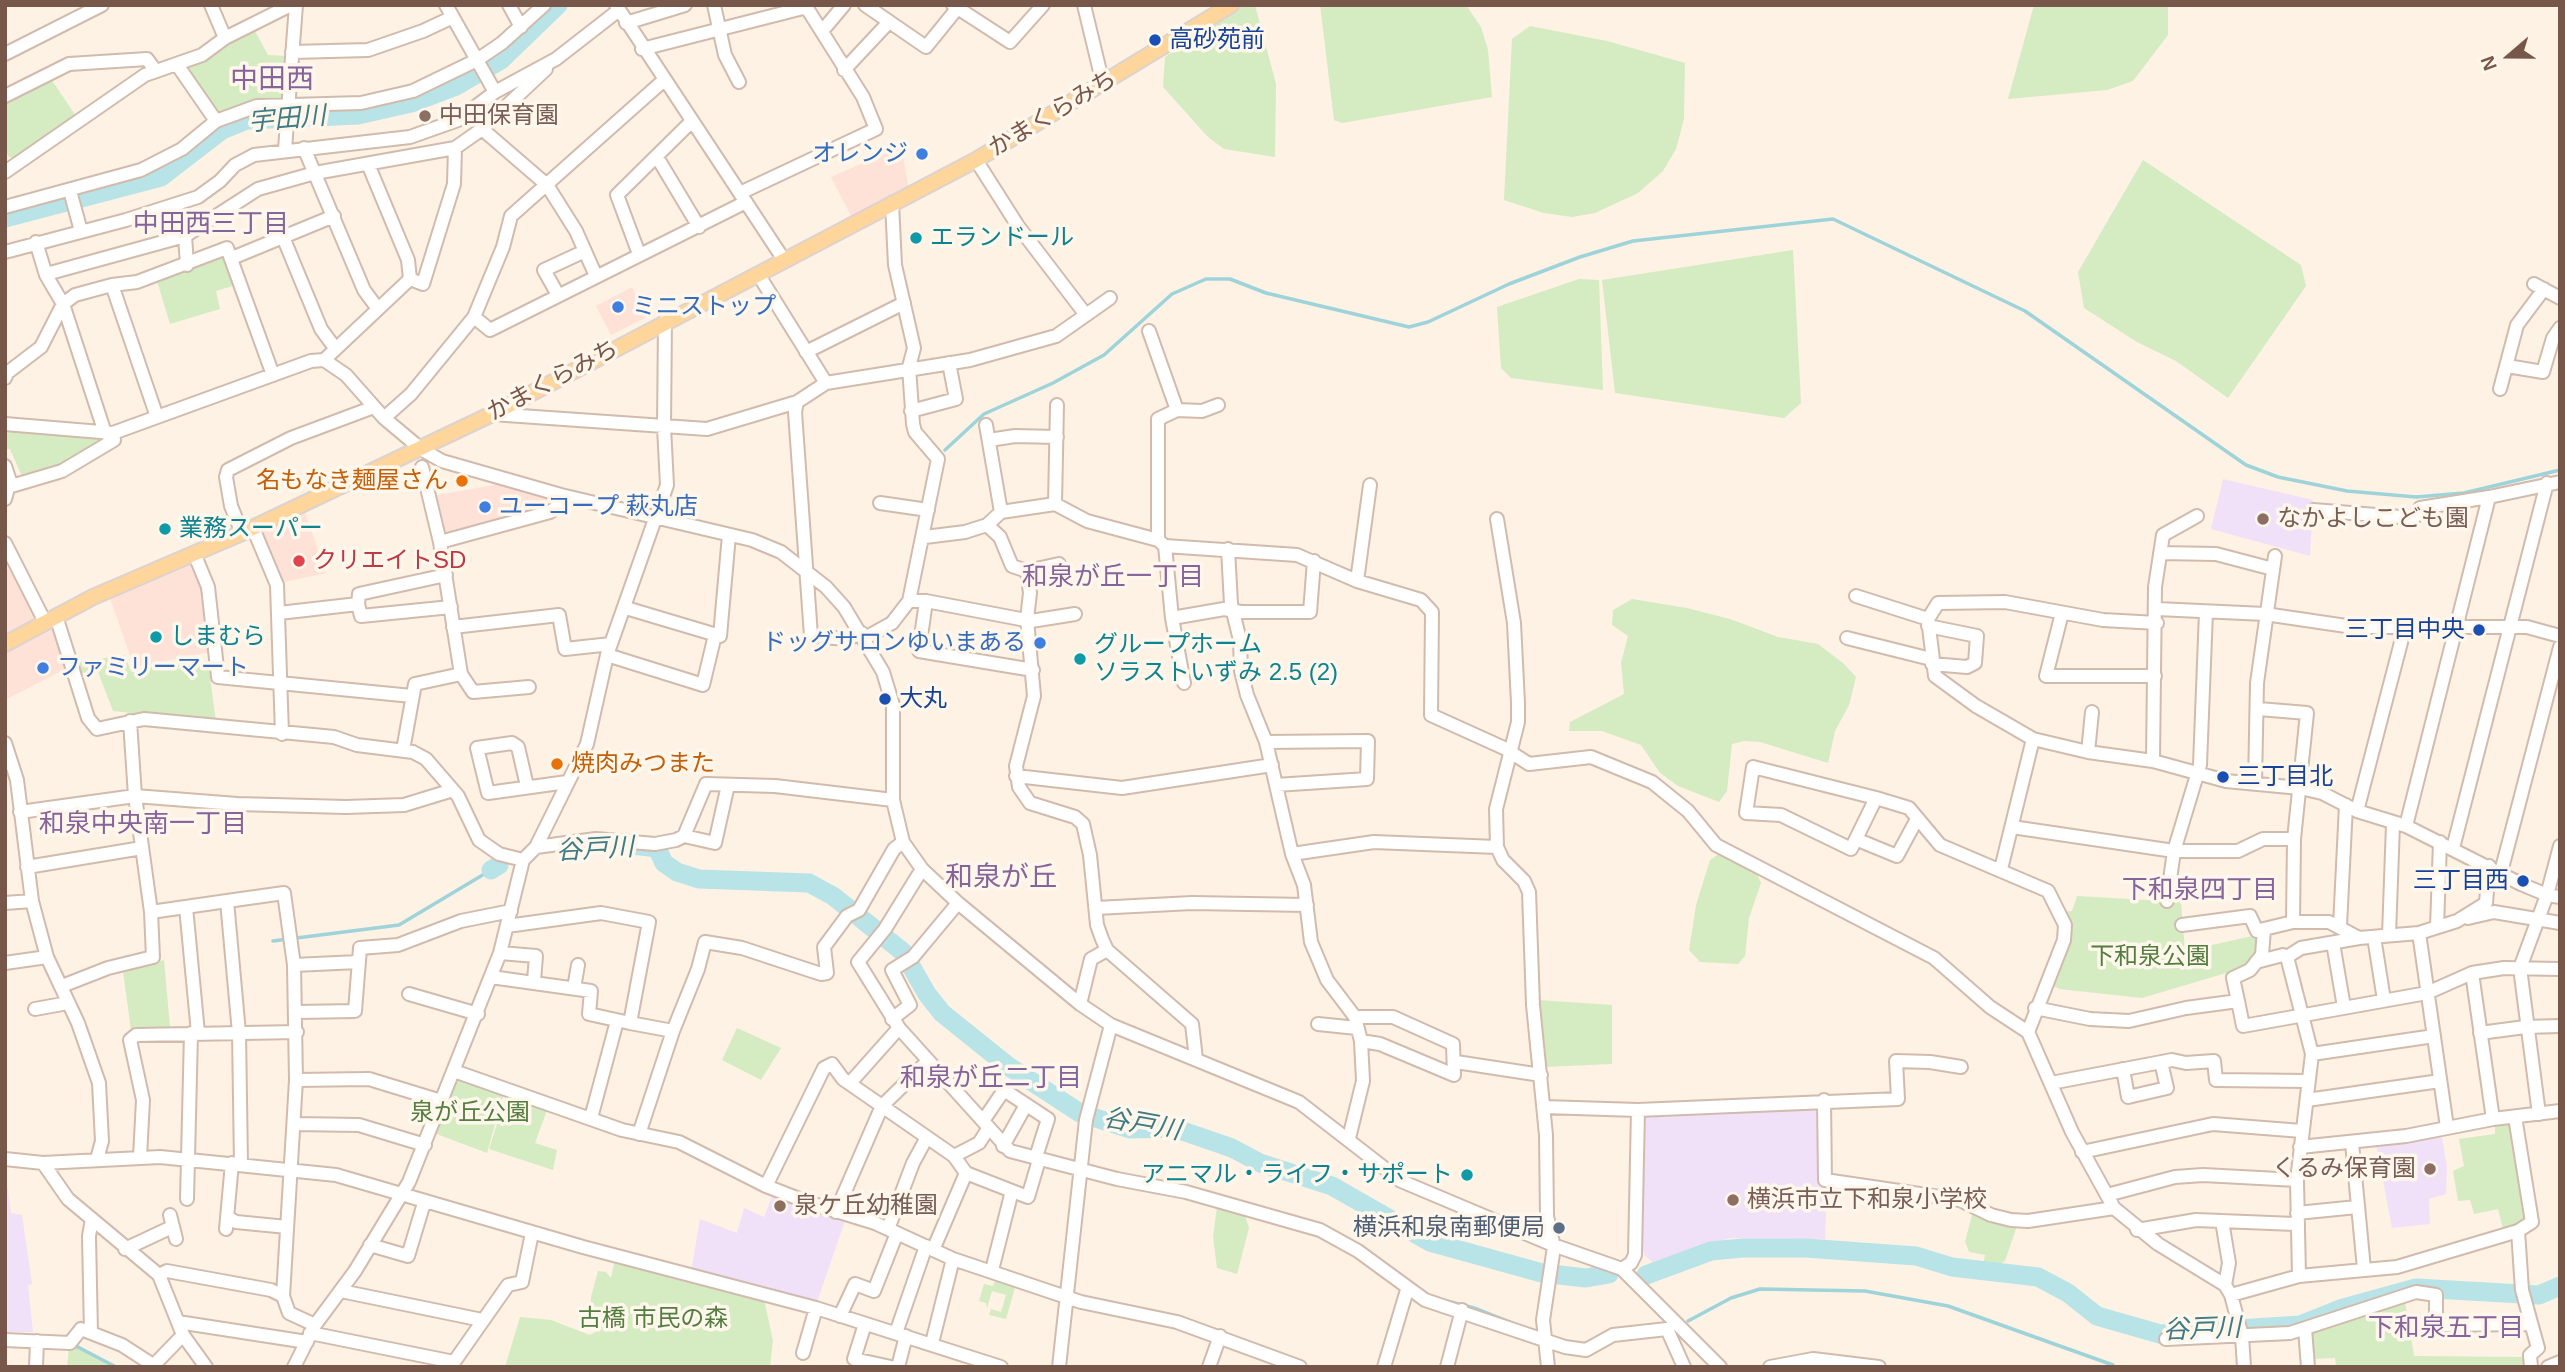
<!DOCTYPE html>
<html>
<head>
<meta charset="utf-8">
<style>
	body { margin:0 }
	#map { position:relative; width:2565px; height:1372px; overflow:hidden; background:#fdf2e4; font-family:Helvetica,sans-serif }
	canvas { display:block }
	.frame { position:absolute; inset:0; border:7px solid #775749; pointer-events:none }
	.north { position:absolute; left:2474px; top:21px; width:70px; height:70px; -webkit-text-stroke:5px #fff7ec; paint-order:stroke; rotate:250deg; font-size:19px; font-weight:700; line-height:28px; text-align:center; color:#775749 }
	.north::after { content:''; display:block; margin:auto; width:24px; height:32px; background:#775749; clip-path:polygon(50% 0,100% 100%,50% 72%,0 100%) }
</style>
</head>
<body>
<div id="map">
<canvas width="2565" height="1372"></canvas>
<div class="frame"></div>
<div class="north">N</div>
</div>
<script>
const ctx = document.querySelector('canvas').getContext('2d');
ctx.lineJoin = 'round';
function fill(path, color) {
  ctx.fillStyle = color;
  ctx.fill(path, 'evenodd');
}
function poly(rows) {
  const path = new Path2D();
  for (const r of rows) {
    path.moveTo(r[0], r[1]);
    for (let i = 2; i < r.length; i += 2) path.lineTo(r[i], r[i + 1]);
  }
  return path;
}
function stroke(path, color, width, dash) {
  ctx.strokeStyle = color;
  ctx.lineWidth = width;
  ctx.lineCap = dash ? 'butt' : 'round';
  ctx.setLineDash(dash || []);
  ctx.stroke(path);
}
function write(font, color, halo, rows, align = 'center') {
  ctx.font = font + ' Helvetica,"Noto Sans JP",sans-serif';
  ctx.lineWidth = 7;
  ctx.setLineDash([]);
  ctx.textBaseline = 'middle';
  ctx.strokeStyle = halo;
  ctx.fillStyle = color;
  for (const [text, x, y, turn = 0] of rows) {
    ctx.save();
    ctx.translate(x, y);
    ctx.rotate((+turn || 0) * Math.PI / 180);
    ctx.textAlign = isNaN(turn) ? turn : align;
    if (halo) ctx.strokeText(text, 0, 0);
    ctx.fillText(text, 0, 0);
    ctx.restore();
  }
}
const commercial = poly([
	[901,146,909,189,852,218,831,177],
	[632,287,647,317,611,335,596,306],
	[505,483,544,493,547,498,546,509,442,537,432,496],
	[305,512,326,573,280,583,260,533],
	[193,564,202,585,210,652,134,667,110,598],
	[5,569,13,569,38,616,36,621,5,638],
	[55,626,71,666,5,700,5,654]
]);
const education = poly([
	[2223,479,2313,500,2310,556,2211,529],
	[1819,1104,1827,1183,1825,1239,1730,1238,1655,1264,1644,1255,1640,1217,1641,1118,1651,1110],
	[2441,1132,2447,1167,2446,1194,2429,1199,2430,1224,2392,1228,2376,1144],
	[5,1168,11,1213,22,1215,32,1284,28,1285,33,1332,5,1332],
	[774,1192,845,1221,817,1302,691,1272,700,1219,737,1233,744,1208,764,1217]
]);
const green = poly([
	[1243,5,1255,5,1276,84,1275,157,1224,149,1208,137,1163,87,1165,57],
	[1320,5,1466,5,1481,27,1488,50,1492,97,1342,123,1334,120],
	[2034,5,2168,5,2168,35,2133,81,2107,90,2008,99],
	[1530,26,1607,41,1685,63,1684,119,1676,149,1663,171,1638,193,1595,213,1572,217,1544,213,1504,200,1512,39],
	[255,31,268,55,288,56,284,99,219,115,185,68],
	[51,79,76,116,15,158,9,157,5,150,5,104],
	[2143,160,2301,265,2306,286,2228,398,2176,361,2137,342,2084,308,2078,272],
	[1793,250,1801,403,1784,418,1615,393,1602,280],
	[223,254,239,284,216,291,220,309,170,324,156,278],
	[1579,279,1599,280,1603,390,1511,378,1501,368,1497,307],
	[5,430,96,438,108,437,66,464,23,479,10,449,5,449],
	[1632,599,1687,608,1730,619,1778,637,1818,644,1843,663,1856,677,1849,705,1835,731,1828,763,1760,742,1744,741,1732,744,1727,791,1719,802,1678,786,1660,773,1641,745,1602,731,1569,731,1570,722,1624,694,1621,663,1628,636,1612,625,1613,610],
	[125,655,130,669,208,662,216,722,113,711,98,672,80,673,77,662],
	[1719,854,1756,872,1761,883,1749,918,1745,956,1738,964,1700,962,1689,950,1696,905,1710,860],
	[2077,896,2181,902,2185,951,2257,935,2257,959,2226,973,2142,998,2059,989,2049,983,2064,912,2072,911],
	[164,960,170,1027,131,1030,123,972],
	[1538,1000,1612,1005,1612,1064,1544,1067],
	[737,1028,781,1048,761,1080,722,1060],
	[456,1075,504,1092,487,1153,434,1133],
	[506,1096,547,1110,535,1143,557,1150,553,1170,489,1149],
	[2513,1120,2528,1217,2523,1222,2503,1229,2498,1209,2474,1214,2470,1200,2458,1201,2453,1171,2464,1166,2459,1139,2495,1134,2495,1123],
	[1217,1207,1245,1216,1249,1228,1237,1274,1217,1268,1213,1237],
	[1974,1207,2019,1220,2005,1261,1987,1271,1982,1271,1985,1255,1969,1252,1965,1242],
	[615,1259,764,1299,773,1341,770,1367,505,1367,520,1317,551,1320,590,1335,600,1329,591,1309,591,1297,598,1271,606,1272,611,1278],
	[996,1278,1016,1284,1006,1319,989,1315,991,1309,1001,1312,1006,1295,992,1291,987,1308,986,1303,979,1301,984,1284,993,1286],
	[2405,1301,2414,1356,2524,1357,2525,1367,2336,1367,2335,1358,2312,1359,2310,1333],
	[73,1342,96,1356,120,1367,67,1367,69,1347]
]);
const stream = poly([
	[945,450,984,414,1053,383,1104,355,1172,294,1206,279,1230,279,1266,293,1409,327,1428,322,1509,284,1580,257,1633,241,1833,219,2025,311,2246,465,2278,477,2347,491,2416,497,2464,493,2560,470],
	[273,941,399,925,491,870],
	[1443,1300,1474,1308,1512,1323],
	[1688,1321,1731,1298,1760,1289,1865,1291,1948,1306,2113,1365],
	[74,1345,116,1367]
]);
const river = poly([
	[5,218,161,177,222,130,247,120,358,115,411,103,456,86,501,60,558,5],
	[633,845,657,848,664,863,677,872,699,879,809,883,833,896,903,952,927,994,942,1013,1008,1066,1080,1113,1130,1129,1174,1128,1232,1148,1260,1163,1332,1186,1430,1242,1542,1273,1586,1278,1609,1274],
	[491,870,499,865],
	[1646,1275,1711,1251,1743,1248,1806,1248,1916,1256,1952,1267,2038,1277,2068,1293,2097,1316,2160,1334,2300,1325,2340,1309,2416,1288,2539,1295,2560,1286]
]);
const minor = poly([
	[211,5,225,38],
	[446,5,495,92],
	[509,5,521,27],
	[616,5,784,260],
	[714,5,725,55,739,82],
	[865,5,926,47,960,5],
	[953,5,1010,42,1043,5],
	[1084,5,1103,84],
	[626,23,685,5],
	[823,30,844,5],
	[642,49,807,7],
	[292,52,368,50,423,31,453,17],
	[5,54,102,5],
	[178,66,216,121],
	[844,70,889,22],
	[5,96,69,64,147,59,155,70],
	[482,129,547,185,576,231,596,276],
	[304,148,364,290,378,309],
	[285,149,296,5],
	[657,157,699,227],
	[5,172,145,75,202,55,225,38,291,5],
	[70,191,81,231],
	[740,193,876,129,863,97,805,5],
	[5,207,141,170,182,149,216,121,257,106,361,103,413,91,477,60,502,43,544,5],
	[185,236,187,265],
	[283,237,321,329,335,348],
	[36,242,46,275,63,304,105,433],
	[5,252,126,220,198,197,220,181,235,165,254,155,410,137,458,120,495,92,556,59,619,10],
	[639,254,617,195,691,122],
	[232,258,334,216],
	[50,273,185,236,258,189,315,173,455,148,482,129,546,69],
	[758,274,826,383],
	[410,279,423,284,454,184,455,148],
	[2534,284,2560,298],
	[112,285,157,417],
	[558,295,544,270,585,251],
	[1086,315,1110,298],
	[474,317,490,330,746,202],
	[1149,331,1177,410],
	[806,352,904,303],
	[324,360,410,279,408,260,368,164],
	[2507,366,2543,372,2553,338,2560,328],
	[5,378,7,373,41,347,63,304,75,295,112,285,137,282,227,248,273,375],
	[2500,389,2517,325,2544,289],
	[797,402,795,412,811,636,847,639,862,633],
	[911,411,956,399,949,363],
	[492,414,707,429,797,402,826,383,970,360,1056,336,1086,315,1018,226,976,160],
	[384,418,411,394,474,317,503,247,511,216,663,81],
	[5,424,113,433,311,361,324,360,346,375,384,418,421,449,442,461,561,495,752,540,781,552,826,587,844,607,883,672,893,705,893,800,903,842,922,869,958,903,1080,1004,1111,1025,1299,1102,1401,1181,1553,1245,1622,1269,1720,1367],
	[986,425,1001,512],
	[989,440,1015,436,1057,437],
	[5,466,10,481,5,499],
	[8,487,62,471,114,440,113,433],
	[880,503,928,510],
	[1055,504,1057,405],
	[2313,510,2414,518,2420,508,2489,497],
	[1497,519,1514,623,1518,703,1518,722,1496,809,1497,847,1503,860,1524,881,1529,892,1533,1005,1546,1135,1547,1216,1554,1247,1543,1320,1548,1367],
	[987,525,1000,537,1012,566,1027,571,1030,593,1027,619,1034,696,1016,766,1019,787,1030,803,1075,817,1083,824,1090,855,1097,925,1102,939,1107,950,1192,1024,1196,1059],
	[253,528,277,585,282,734],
	[242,533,231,506,226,477,228,470,291,438,374,407],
	[925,537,965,532,987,525,1001,512,1055,504,1087,521,1158,540,1165,546,1297,555,1357,581,1421,600,1432,612,1431,715,1504,748,1529,764,1591,757,1652,782,1688,811,1716,845,1934,958,1990,1007,2028,1032,2072,1132,2114,1208,2158,1244,2225,1285,2231,1295,2242,1336,2244,1367],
	[1158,540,1158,419,1177,410,1202,411,1218,405],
	[440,542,550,512,557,507,561,495],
	[5,543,45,622],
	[1165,546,1172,618,1184,683],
	[1228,549,1231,604,1240,640,1241,671,1247,695,1266,742,1292,854,1304,885,1311,942,1327,980,1355,1017,1361,1041,1363,1081,1349,1138],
	[194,553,208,587,218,677,412,696],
	[2160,553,2216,554,2273,569],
	[1027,571,1059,564],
	[1357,581,1370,485],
	[1856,596,1928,619],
	[909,601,926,601,1031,621,1075,614],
	[926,601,919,651,1033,670],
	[358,604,359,594,446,575],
	[626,608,720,636,729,535],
	[2157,609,2265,614,2353,627,2527,627,2560,636],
	[279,613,358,604,361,616,451,607],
	[2062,613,2046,676,2155,676],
	[56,616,88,718,97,729,144,719,334,737,357,745,413,752,426,759,458,796,479,840,499,854,523,860],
	[1172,618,1224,609,1241,612,1310,612,1314,561],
	[2157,623,2103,620,2005,602,1938,603,1928,619,1935,676,1976,706,2033,739,2088,752,2153,761,2226,781,2300,788,2322,793,2357,811,2406,826,2521,884,2547,895,2560,897],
	[1928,626,1977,636,1975,663,1967,667,1932,664],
	[453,627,559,615,565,649,611,644],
	[865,638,892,623,909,601,938,459,915,432,913,424,909,367,914,348,895,265,892,203],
	[1847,638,1931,659],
	[607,655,703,685,715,635],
	[461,674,473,692,529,687],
	[2259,709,2307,713,2294,839,2293,922,2329,922,2359,938],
	[1266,742,1368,741,1367,779,1276,785],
	[5,743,17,780,32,901,47,957,78,1023,99,1083,102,1141,97,1159],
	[403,750,415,684,461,674,440,542,422,467],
	[2088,752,2092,712],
	[2153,761,2155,587,2163,535,2197,516],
	[1016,776,1122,788,1272,765],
	[2255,783,2257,683,2275,556],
	[527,786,518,747,512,743,477,748,488,793,567,782],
	[1876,798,1851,849,1781,815,1746,813,1753,767,1876,798,1909,808,1940,845,2048,891,2065,925,2064,940,2028,1032],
	[2357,811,2405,627],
	[20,812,135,796,237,804,346,807,404,805,453,790],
	[2406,826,2489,497,2560,482],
	[2012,827,2174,851,2238,851,2263,839,2294,839],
	[684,836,715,843,728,785],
	[1858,840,1897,856,1917,819],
	[536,847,596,839,655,844,676,840,684,836,706,784,775,786,893,800],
	[2453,848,2547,483],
	[1292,854,1374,842,1497,847],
	[27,867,142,848],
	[922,869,885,929,858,962,899,1028,1010,1151,1117,1179,1186,1192,1320,1230,1358,1251,1425,1300,1565,1347,1586,1350,1613,1335,1667,1329,1684,1367],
	[2001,869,2033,739],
	[2501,872,2560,647],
	[227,901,284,893,294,965],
	[2167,901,2174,851,2200,765,2206,612],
	[5,903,32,901],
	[186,907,198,1033],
	[1096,908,1192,903,1307,905],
	[151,912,227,901,239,1033,241,1164],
	[2468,918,2494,912,2560,923],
	[2182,925,2250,916,2257,931,2264,929],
	[507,926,601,913,649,922,630,1023,673,1031],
	[2340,926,2346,805],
	[2437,927,2440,842],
	[2419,933,2447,1127],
	[2389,935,2393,824],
	[2374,937,2384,1000],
	[2333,943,2344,1007],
	[500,953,536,956,534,981],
	[2256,962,2283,955,2287,957],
	[5,963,47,957],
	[2472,973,2493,1119],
	[491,977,591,991,589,1014,630,1023],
	[62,986,108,968,153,957,151,912,135,796,130,721],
	[574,988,578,965],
	[409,994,478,1014],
	[2238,1001,2233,978,2250,970,2262,955,2264,929,2293,922],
	[1080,1004,1091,959,1107,950],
	[2035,1008,2090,1019,2129,1021,2186,1008,2238,1001,2243,1026,2427,993,2472,973,2504,968,2560,969],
	[35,1009,68,1003],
	[297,1012,355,1011,360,948,398,945,461,921,511,911],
	[1355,1017,1393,1017,1453,1044,1454,1075,1380,1044,1361,1041],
	[892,1019,910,1005,892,970,913,957,958,903],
	[1318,1024,1357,1028],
	[2480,1033,2525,1027,2560,1026],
	[2312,1054,2434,1036],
	[1456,1062,1541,1075],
	[2123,1069,2128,1097,2167,1088,2161,1062],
	[454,1071,622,1130,679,1142,766,1186,807,1202,875,1223,953,1259,1081,1302,1177,1322,1300,1367],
	[296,1080,369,1079,441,1101],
	[850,1083,899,1028],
	[2051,1083,2172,1060,2186,1063,2214,1061,2216,1080,2308,1081],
	[1824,1100,1825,1180,1960,1200,1991,1215,2011,1220,2028,1221,2114,1208],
	[2307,1100,2440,1081],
	[1544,1107,1638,1110,1898,1099,1896,1061,1930,1062,1961,1067],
	[2539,1114,2520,968,2547,895,2560,846],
	[591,1118,617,1021],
	[983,1121,1004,1090,1048,1119,1036,1157],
	[294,1124,359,1125,425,1145],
	[639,1134,673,1031,698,969,705,942,742,948,821,974,827,973,824,947,847,916,859,910,894,849,903,842],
	[2352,1143,2364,1269],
	[1003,1146,1026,1105],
	[2300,1147,2406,1136,2493,1119,2560,1111],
	[2082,1152,2213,1124,2302,1131],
	[954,1156,979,1143,988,1129],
	[140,1157,143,1100,130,1040,136,1035,297,1032],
	[5,1159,43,1163,160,1157,336,1175,583,1247,816,1308,1001,1367],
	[43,1163,68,1199,159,1275,183,1335,206,1367],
	[766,1186,824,1068,832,1064,843,1079,954,1156,966,1173,1012,1191,992,1270],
	[1012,1191,1028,1197,1039,1160],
	[2107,1195,2175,1177,2203,1175,2297,1180],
	[187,1199,191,1033],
	[836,1212,882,1106,927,1062],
	[2297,1213,2357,1207],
	[170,1215,176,1239],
	[227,1217,236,1222,287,1227],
	[2222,1221,2229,1263,2225,1285],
	[226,1229,232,1163],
	[888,1229,913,1163,926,1139],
	[2137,1230,2196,1220,2295,1224],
	[2518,1231,2522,1290,2538,1348,2530,1355,2531,1367],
	[370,1245,408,1256,424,1203],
	[125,1249,172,1227],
	[933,1250,966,1173],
	[1622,1269,1631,1263,1635,1255,1638,1110],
	[159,1275,167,1271,271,1290,283,1296],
	[2299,1276,2297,1180,2312,1054,2287,957,2301,948,2359,938,2419,933,2457,921,2486,903,2489,866],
	[341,1291,482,1320],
	[2231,1295,2299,1276,2397,1267,2518,1231,2532,1222,2515,1117],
	[840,1316,855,1284,874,1291,897,1233],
	[178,1322,307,1342],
	[865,1324,854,1359,891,1367],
	[315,1325,289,1313,283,1296,296,1080,294,965,358,962],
	[2305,1329,2308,1367],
	[91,1333,89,1236,92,1219],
	[310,1333,454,1362,508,1285,522,1282,532,1233],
	[896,1333,926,1246],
	[2166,1339,2290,1333,2416,1292,2436,1295,2436,1325,2530,1324],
	[5,1340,70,1343,81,1329,122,1345,156,1367],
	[932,1343,953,1259],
	[803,1353,816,1308],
	[154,1365,183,1335],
	[36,1367,37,1341],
	[294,1367,315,1325,355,1271,409,1182,500,953,523,860,536,847,587,744,607,655,667,485,664,427,665,321],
	[898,1367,906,1336],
	[1059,1367,1086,1120,1111,1025],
	[1209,1367,1220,1336],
	[1384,1367,1407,1290],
	[1447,1367,1462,1310],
	[1770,1367,1813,1359,1879,1367],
	[2548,1367,2560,1362]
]);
const major = poly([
	[5,644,93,597,242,533,492,414,976,160,1231,5]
]);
const markers = [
	[1155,40,7,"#1a4fb4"],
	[425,116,7,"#8d6e63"],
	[922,154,7,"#3f7fe0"],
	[916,238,7,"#0f9aa8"],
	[618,307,7,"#3f7fe0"],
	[462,481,7,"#e8710a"],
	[485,507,7,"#3f7fe0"],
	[2263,519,7,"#8d6e63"],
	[165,529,7,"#0f9aa8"],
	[299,561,7,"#e0444e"],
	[2479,630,7,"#1a4fb4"],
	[156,637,7,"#0f9aa8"],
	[1040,643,7,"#3f7fe0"],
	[1080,659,7,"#0f9aa8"],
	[43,668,7,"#3f7fe0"],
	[885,699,7,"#1a4fb4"],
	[557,764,7,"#e8710a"],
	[2223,777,7,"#1a4fb4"],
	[2523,881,7,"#1a4fb4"],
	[2430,1169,7,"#8d6e63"],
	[1467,1175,7,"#0f9aa8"],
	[1733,1200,7,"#8d6e63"],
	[780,1206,7,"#8d6e63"],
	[1559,1228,7,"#5c6f8a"]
];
const transitNames = [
	["高砂苑前",1169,40],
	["三丁目中央",2465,630,"right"],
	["大丸",899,699],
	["三丁目北",2237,777],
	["三丁目西",2509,881,"right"]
];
const streetNames = [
	["かまくらみち",1053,114,-31],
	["かまくらみち",553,381,-28]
];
const educationNames = [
	["中田保育園",439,116],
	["なかよしこども園",2277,519],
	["くるみ保育園",2416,1169,"right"],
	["横浜市立下和泉小学校",1747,1200],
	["泉ケ丘幼稚園",794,1206]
];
const shopNames = [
	["オレンジ",908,154,"right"],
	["ミニストップ",632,307],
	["ユーコープ 萩丸店",499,507],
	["ドッグサロンゆいまある",1026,643,"right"],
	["ファミリーマート",57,668]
];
const cultureNames = [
	["エランドール",930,238],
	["業務スーパー",179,529],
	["しまむら",170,637],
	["グループホーム",1094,645],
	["ソラストいずみ 2.5 (2)",1094,673],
	["アニマル・ライフ・サポート",1453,1175,"right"]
];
const foodNames = [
	["名もなき麺屋さん",448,481],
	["焼肉みつまた",571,764,"left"]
];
const healthNames = [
	["クリエイトSD",313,561]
];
const parkNames = [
	["下和泉公園",2150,957],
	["泉が丘公園",470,1113],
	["古橋 市民の森",653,1319]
];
const serviceNames = [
	["横浜和泉南郵便局",1545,1228]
];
const waterNames = [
	["宇田川",287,120,-5],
	["谷戸川",595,850,-3],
	["谷戸川",1142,1125,10],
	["谷戸川",2202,1330,-2]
];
const neighbourhoodNames = [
	["中田西三丁目",211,225],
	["和泉が丘一丁目",1113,578],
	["和泉中央南一丁目",143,825],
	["下和泉四丁目",2200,891],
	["和泉が丘二丁目",991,1079],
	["下和泉五丁目",2446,1329]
];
const quarterNames = [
	["中田西",272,80],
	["和泉が丘",1001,878]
];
fill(commercial, '#fee2d8');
fill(education, '#f0e1f9');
fill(green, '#d5ebc2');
stroke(stream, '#9ed3da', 3.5);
stroke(river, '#b8e3e7', 19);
stroke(minor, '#d1bbad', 16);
stroke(major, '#dcd3d0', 18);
stroke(minor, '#fff', 12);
stroke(major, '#fed59b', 14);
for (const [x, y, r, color] of markers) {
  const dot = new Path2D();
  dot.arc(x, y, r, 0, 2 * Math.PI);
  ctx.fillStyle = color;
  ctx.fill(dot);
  stroke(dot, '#fff7ec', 2.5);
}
write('24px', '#164399', '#fff7ec', transitNames, 'left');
write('24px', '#775749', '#fff7ec', streetNames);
write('24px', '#785e54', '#fff7ec', educationNames, 'left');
write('24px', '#366cbe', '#fff7ec', shopNames, 'left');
write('24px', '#0d838f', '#fff7ec', cultureNames, 'left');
write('24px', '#c56008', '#fff7ec', foodNames, 'right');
write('24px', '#be3a42', '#fff7ec', healthNames, 'left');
write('24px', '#547d40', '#fff7ec', parkNames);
write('24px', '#4e5e75', '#fff7ec', serviceNames, 'right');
write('italic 26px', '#3f7b84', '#fff7ec', waterNames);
write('26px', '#86649b', '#fff7ec', neighbourhoodNames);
write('28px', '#86649b', '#fff7ec', quarterNames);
</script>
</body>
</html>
